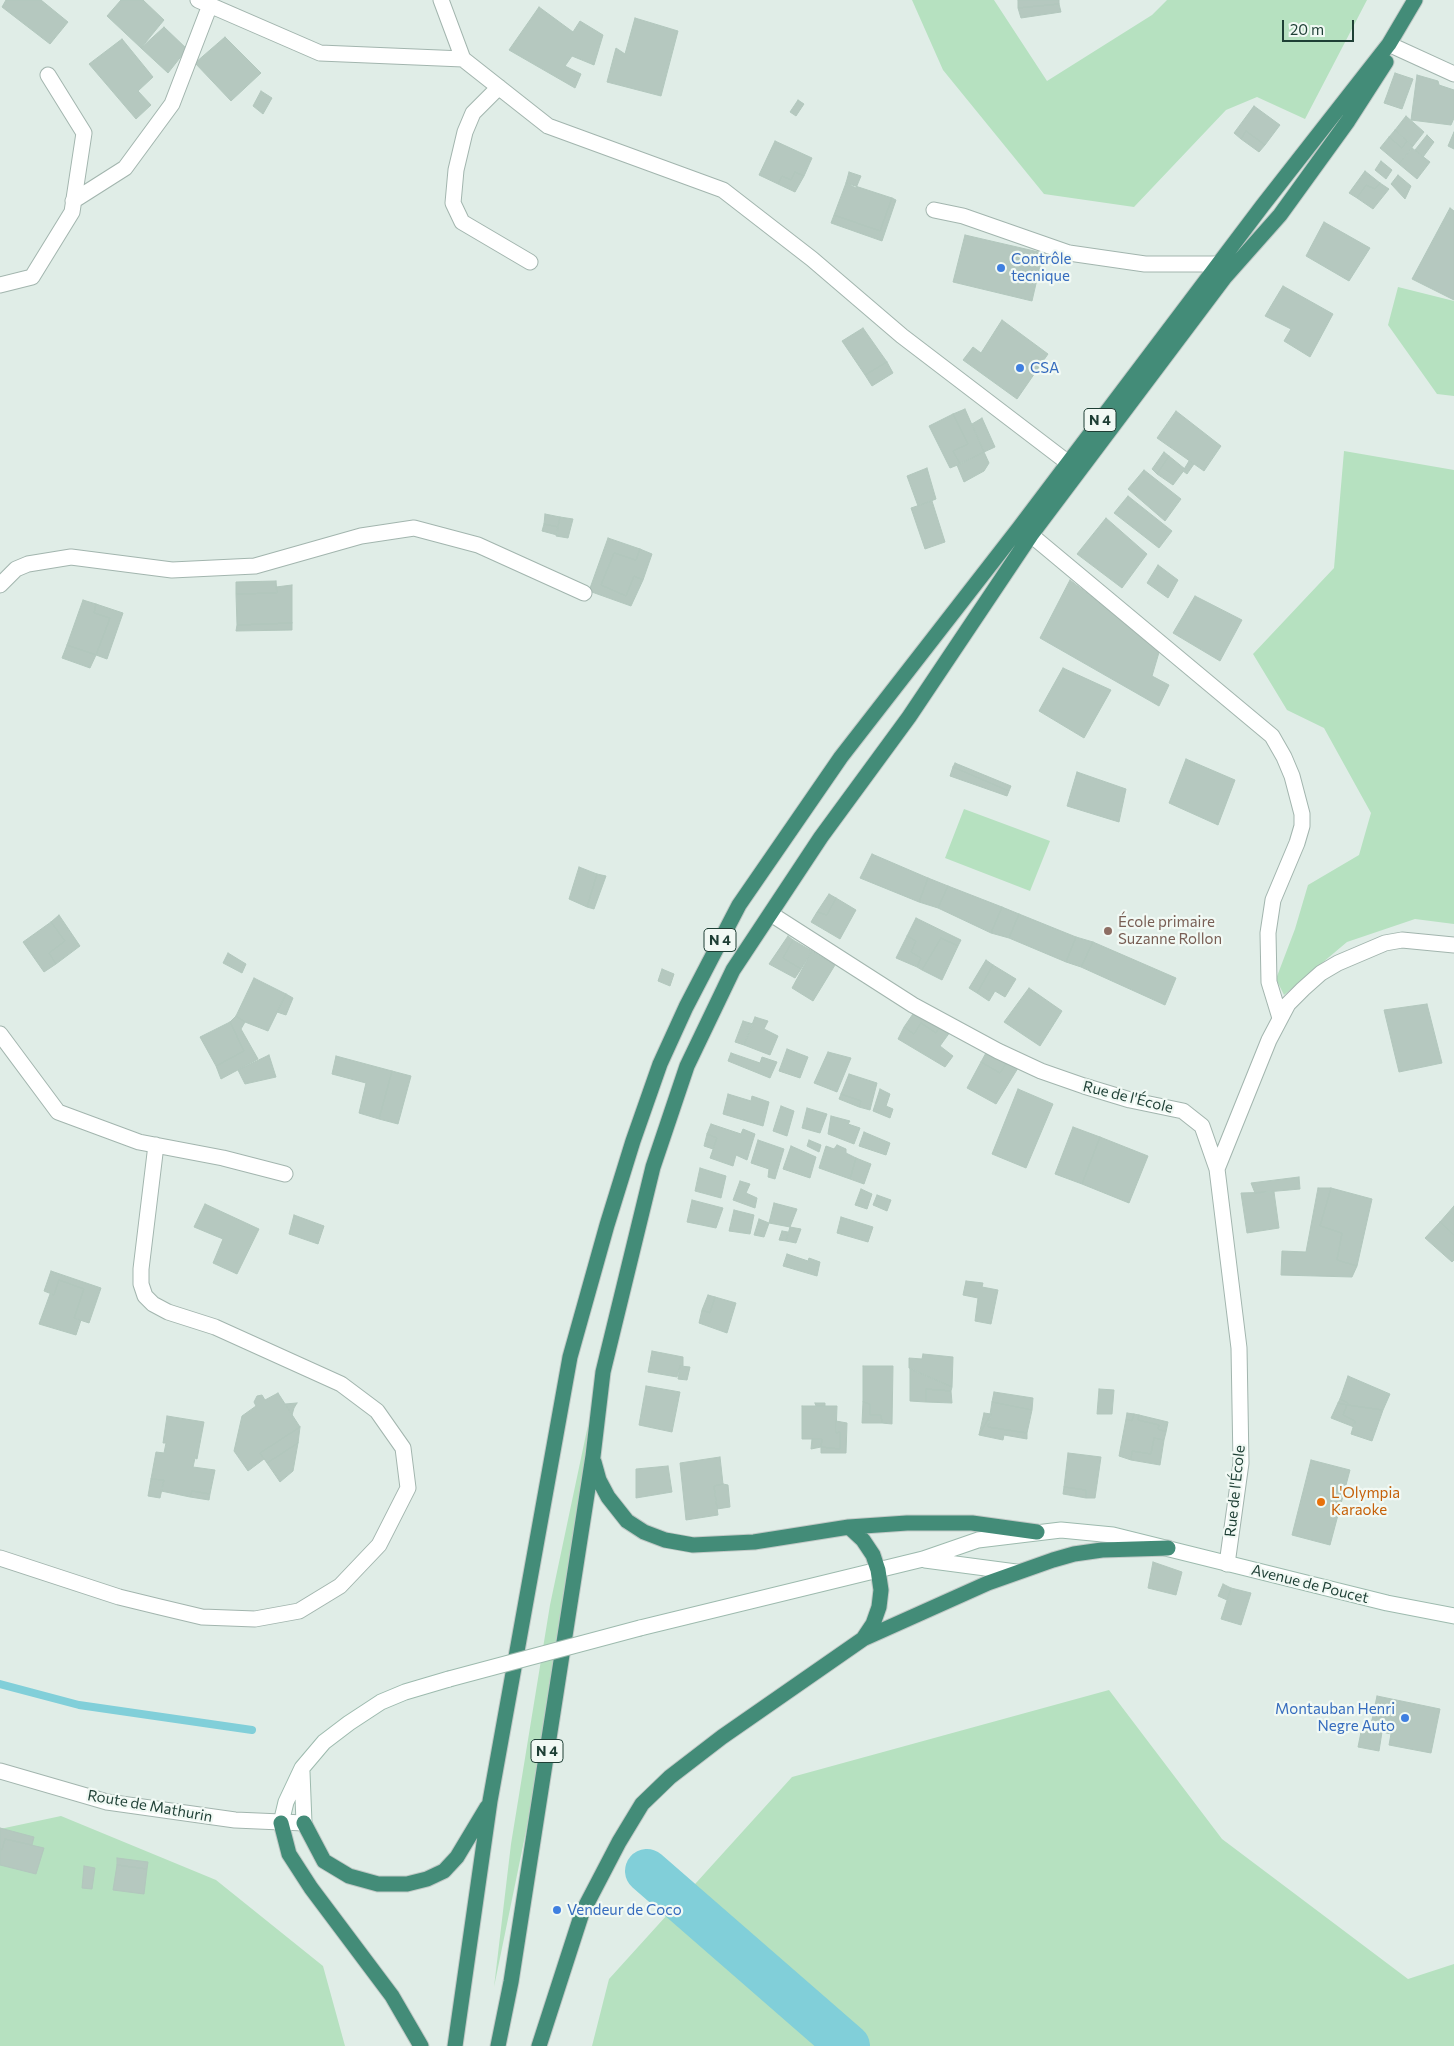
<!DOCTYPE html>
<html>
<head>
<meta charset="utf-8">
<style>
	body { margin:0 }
	#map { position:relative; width:1454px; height:2046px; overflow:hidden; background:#e0ede7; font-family:Commissioner,sans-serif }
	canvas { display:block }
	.scale { position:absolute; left:1282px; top:20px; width:72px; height:22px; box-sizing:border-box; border:2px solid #1e3f35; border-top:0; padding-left:6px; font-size:15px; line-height:18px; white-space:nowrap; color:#1e3f35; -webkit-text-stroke:4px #f1f9f4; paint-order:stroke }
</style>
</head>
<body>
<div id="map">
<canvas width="1454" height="2046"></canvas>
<div class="scale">20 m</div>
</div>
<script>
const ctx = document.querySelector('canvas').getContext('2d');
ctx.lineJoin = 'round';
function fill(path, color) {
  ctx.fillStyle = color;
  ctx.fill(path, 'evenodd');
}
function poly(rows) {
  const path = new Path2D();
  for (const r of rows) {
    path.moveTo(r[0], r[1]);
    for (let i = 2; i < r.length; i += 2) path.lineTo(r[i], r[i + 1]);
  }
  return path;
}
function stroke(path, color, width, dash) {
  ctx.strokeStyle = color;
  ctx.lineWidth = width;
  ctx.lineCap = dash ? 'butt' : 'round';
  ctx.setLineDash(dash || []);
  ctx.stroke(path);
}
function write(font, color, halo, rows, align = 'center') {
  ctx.font = font + ' Commissioner,sans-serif';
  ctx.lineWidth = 4.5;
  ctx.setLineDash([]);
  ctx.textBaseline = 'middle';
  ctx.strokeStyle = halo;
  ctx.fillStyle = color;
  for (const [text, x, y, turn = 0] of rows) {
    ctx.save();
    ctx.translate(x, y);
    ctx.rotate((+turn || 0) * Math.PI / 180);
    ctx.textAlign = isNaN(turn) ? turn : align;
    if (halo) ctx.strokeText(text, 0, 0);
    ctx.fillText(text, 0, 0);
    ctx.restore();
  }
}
const green = poly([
	[912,0,994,0,1047,81,1152,15,1167,0,1367,0,1305,119,1257,97,1226,110,1134,207,1044,194,943,70],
	[1398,287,1454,301,1454,396,1437,394,1388,325],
	[1344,451,1454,470,1454,924,1415,919,1347,942,1284,995,1276,979,1295,929,1308,885,1359,855,1371,813,1324,728,1287,710,1253,654,1334,568],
	[964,809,1050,841,1030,891,945,858],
	[588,1425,585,1488,532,1802,494,1987,511,1844,550,1605],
	[1109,1690,1222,1839,1408,1979,1454,1964,1454,2046,592,2046,609,1979,792,1777],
	[61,1816,216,1880,323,1966,345,2046,0,2046,0,1829]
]);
const stream = poly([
	[0,1684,79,1705,252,1730]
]);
const river = poly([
	[647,1871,848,2046]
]);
const building = poly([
	[6,0,41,0,68,22,50,44,2,7,6,0],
	[121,0,143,0,164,20,141,48,107,16,121,0],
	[1018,0,1059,0,1059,4,1018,8,1018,0],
	[1059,4,1061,12,1021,18,1018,8,1059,4],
	[539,7,573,32,580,21,603,35,594,65,572,56,565,66,581,74,575,88,509,50,539,7],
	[635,18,678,31,661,96,607,82,616,48,625,54,635,18],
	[164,27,187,49,168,73,141,48,164,27],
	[225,37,261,73,231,101,195,63,225,37],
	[122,39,153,77,138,91,151,105,136,119,89,64,122,39],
	[1395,73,1413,79,1402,109,1384,103,1395,73],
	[1417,75,1438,81,1439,85,1454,90,1454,118,1451,125,1411,120,1417,75],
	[261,91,272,98,263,114,253,106,261,91],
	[798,100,804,104,796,116,790,112,798,100],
	[1254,106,1280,125,1265,145,1246,131,1241,139,1234,133,1254,106],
	[1406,116,1424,132,1413,146,1395,130,1406,116],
	[1395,130,1407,141,1402,148,1389,137,1395,130],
	[1246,131,1265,145,1259,152,1241,139,1246,131],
	[1454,132,1454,149,1448,146,1454,132],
	[1427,135,1434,142,1423,157,1415,150,1427,135],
	[1389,137,1402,148,1407,141,1413,146,1399,164,1380,148,1389,137],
	[775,141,812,158,804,176,795,172,791,180,782,176,778,184,759,175,775,141],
	[1412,148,1430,162,1417,179,1399,164,1412,148],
	[1381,161,1392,170,1386,179,1375,170,1381,161],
	[1365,171,1380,183,1375,189,1366,185,1357,198,1349,193,1365,171],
	[795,172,804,176,795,192,778,184,782,176,791,180,795,172],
	[849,172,861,176,856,188,846,183,849,172],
	[1398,175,1411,186,1405,199,1391,184,1398,175],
	[846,183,892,198,880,231,834,215,846,183],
	[1380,183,1389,189,1373,209,1357,198,1366,185,1375,189,1380,183],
	[892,198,896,200,882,241,831,223,834,215,880,231,892,198],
	[1450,208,1454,211,1454,300,1412,279,1450,208],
	[1324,222,1370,248,1349,281,1306,256,1324,222],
	[965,235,1043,253,1032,301,953,282,965,235],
	[1283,286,1333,314,1310,357,1284,341,1291,329,1265,316,1283,286],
	[1002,320,1048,354,1017,399,963,360,973,347,981,353,1002,320],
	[863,328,887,362,865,375,842,341,863,328],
	[887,362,893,373,872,386,865,375,887,362],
	[965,409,984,452,960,464,953,451,968,444,953,414,965,409],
	[1176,411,1221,446,1204,471,1157,438,1176,411],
	[953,414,968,444,953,451,960,464,950,468,929,426,953,414],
	[982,418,995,447,984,452,972,424,982,418],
	[984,452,989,463,984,471,964,482,957,465,984,452],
	[1164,452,1169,456,1157,474,1152,469,1164,452],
	[1169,456,1185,469,1173,485,1157,474,1169,456],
	[1189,461,1194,464,1187,474,1183,471,1189,461],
	[927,468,936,499,918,506,907,476,927,468],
	[1144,470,1181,499,1165,521,1128,489,1144,470],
	[1128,496,1172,531,1159,548,1114,513,1128,496],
	[932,501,945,542,925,549,911,508,932,501],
	[545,514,560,517,558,527,544,524,545,514],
	[560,517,573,519,568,538,556,536,560,517],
	[1106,518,1147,554,1122,588,1077,554,1106,518],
	[544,524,558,527,557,535,542,531,544,524],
	[608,538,640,549,636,560,614,553,601,585,626,596,634,576,643,580,631,606,589,591,608,538],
	[640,549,652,554,643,580,634,576,626,596,601,585,614,553,636,560,640,549],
	[1158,565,1178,580,1168,598,1147,583,1158,565],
	[1070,580,1160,649,1152,676,1169,685,1159,706,1040,638,1070,580],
	[276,581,277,593,236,594,236,582,276,581],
	[292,585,292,623,237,625,236,594,277,593,276,587,292,585],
	[1195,596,1242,620,1220,661,1173,633,1195,596],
	[83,600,96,604,94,613,110,618,96,655,67,645,83,600],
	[96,604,123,613,107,659,96,655,110,618,94,613,96,604],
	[292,623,292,630,236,631,237,625,292,623],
	[67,645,96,655,90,668,62,658,67,645],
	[1063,668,1111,690,1084,738,1039,711,1063,668],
	[1186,759,1235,780,1218,825,1169,803,1186,759],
	[955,763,1011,786,1009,791,953,767,955,763],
	[953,767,1009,791,1007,796,950,776,953,767],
	[1077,772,1126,789,1119,822,1067,806,1077,772],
	[872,854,928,878,919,902,860,878,872,854],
	[579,867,597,874,587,907,569,899,579,867],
	[597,874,606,876,594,909,587,907,597,874],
	[928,878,948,886,938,908,919,902,928,878],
	[948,886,1002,907,991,933,938,908,948,886],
	[829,894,836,898,827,915,817,912,829,894],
	[836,898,856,910,840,939,811,922,817,912,827,915,836,898],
	[1002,907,1019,914,1009,938,991,933,1002,907],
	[1019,914,1076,937,1066,962,1009,938,1019,914],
	[59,915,80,946,56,964,49,953,65,941,51,922,59,915],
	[916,918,961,940,958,946,941,938,922,970,917,967,921,958,911,952,916,941,907,936,916,918],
	[51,922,65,941,49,953,56,964,44,972,23,942,51,922],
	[788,936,793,940,783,958,801,969,795,978,769,964,788,936],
	[907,936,916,941,911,952,921,958,917,967,896,958,907,936],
	[1076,937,1093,942,1081,967,1066,962,1076,937],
	[941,938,958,946,942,980,922,970,941,938],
	[793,940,812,951,801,969,783,958,793,940],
	[1093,942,1176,978,1165,1005,1081,967,1093,942],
	[812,951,835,965,813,1001,792,988,812,951],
	[228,953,246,964,242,973,223,963,228,953],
	[986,960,993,965,977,993,969,988,986,960],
	[993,965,1016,979,1005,997,995,991,989,1001,977,993,993,965],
	[662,969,674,974,670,986,658,981,662,969],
	[254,978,286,994,268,1031,245,1022,236,1016,254,978],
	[1029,988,1062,1011,1040,1046,1004,1022,1029,988],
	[286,994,293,998,286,1015,277,1012,286,994],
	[1427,1004,1442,1063,1399,1072,1384,1010,1427,1004],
	[915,1011,940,1026,936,1033,921,1023,914,1034,904,1027,915,1011],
	[236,1016,245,1022,241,1029,258,1059,221,1079,216,1066,244,1051,230,1022,236,1016],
	[755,1017,768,1021,764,1029,778,1036,770,1055,744,1045,755,1017],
	[743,1021,753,1024,744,1045,735,1042,743,1021],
	[230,1022,244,1051,216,1066,200,1037,230,1022],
	[921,1023,936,1033,940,1026,950,1032,940,1046,953,1056,945,1067,898,1039,904,1027,914,1034,921,1023],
	[787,1049,808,1057,800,1078,779,1071,787,1049],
	[987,1051,1007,1062,1000,1073,981,1062,987,1051],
	[828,1052,851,1058,837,1092,814,1083,828,1052],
	[731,1053,760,1063,762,1057,777,1062,770,1078,728,1061,731,1053],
	[269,1055,276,1077,245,1084,238,1070,269,1055],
	[336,1056,392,1071,379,1119,359,1113,366,1083,332,1074,336,1056],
	[981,1062,1000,1073,1007,1062,1018,1068,996,1104,967,1088,981,1062],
	[392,1071,411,1076,398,1124,379,1119,392,1071],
	[849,1074,877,1083,870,1110,859,1107,861,1101,841,1094,849,1074],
	[880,1089,890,1094,886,1106,893,1109,890,1118,873,1111,880,1089],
	[1018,1089,1053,1104,1026,1168,992,1154,1018,1089],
	[728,1094,751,1101,752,1096,769,1102,763,1126,723,1114,728,1094],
	[841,1094,861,1101,859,1107,839,1099,841,1094],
	[781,1106,794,1111,787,1136,773,1131,781,1106],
	[807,1108,827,1114,820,1133,802,1128,807,1108],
	[831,1116,850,1121,848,1124,860,1128,854,1144,828,1134,831,1116],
	[711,1124,741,1134,743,1129,755,1134,747,1160,736,1155,733,1166,710,1158,717,1138,707,1134,711,1124],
	[1073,1127,1100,1137,1082,1184,1055,1174,1073,1127],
	[864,1132,890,1143,886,1155,859,1146,864,1132],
	[707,1134,717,1138,713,1149,704,1146,707,1134],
	[1100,1137,1148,1156,1129,1203,1082,1184,1100,1137],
	[758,1140,784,1149,775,1179,768,1177,769,1169,751,1163,758,1140],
	[809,1140,821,1145,819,1152,807,1146,809,1140],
	[837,1145,846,1149,846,1153,856,1158,850,1179,819,1168,826,1146,834,1149,837,1145],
	[791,1146,816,1157,810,1178,783,1169,791,1146],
	[856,1158,871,1164,864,1184,850,1179,856,1158],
	[700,1168,726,1176,721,1198,695,1191,700,1168],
	[1299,1177,1300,1189,1255,1193,1251,1183,1299,1177],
	[740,1181,750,1184,746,1193,757,1198,755,1208,733,1200,740,1181],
	[1318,1188,1331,1188,1320,1226,1342,1233,1337,1260,1357,1266,1352,1277,1281,1275,1282,1251,1306,1252,1318,1188],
	[1331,1188,1372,1199,1357,1266,1337,1260,1342,1233,1320,1226,1331,1188],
	[861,1189,872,1194,867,1209,855,1205,861,1189],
	[1274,1192,1279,1228,1247,1233,1241,1193,1274,1192],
	[877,1195,891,1200,887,1211,873,1205,877,1195],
	[692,1200,723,1208,716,1228,687,1222,692,1200],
	[774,1203,797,1209,790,1227,769,1223,774,1203],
	[205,1204,259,1229,237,1274,213,1263,223,1239,194,1227,205,1204],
	[1454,1206,1454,1235,1440,1222,1454,1206],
	[734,1210,754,1215,750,1234,729,1231,734,1210],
	[294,1215,324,1226,318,1244,289,1234,294,1215],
	[841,1217,873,1227,868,1242,837,1233,841,1217],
	[759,1219,769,1223,764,1237,754,1235,759,1219],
	[1440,1222,1454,1235,1454,1260,1452,1262,1425,1238,1440,1222],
	[790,1227,801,1229,796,1243,786,1241,790,1227],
	[782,1231,788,1232,786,1241,779,1240,782,1231],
	[787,1254,808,1261,809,1258,820,1262,817,1276,783,1266,787,1254],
	[51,1271,101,1288,89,1323,74,1318,84,1289,59,1280,54,1295,44,1291,51,1271],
	[59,1280,84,1289,74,1318,81,1320,76,1335,39,1324,50,1294,54,1295,59,1280],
	[966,1281,983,1283,982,1287,998,1290,991,1324,975,1321,978,1298,963,1295,966,1281],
	[708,1295,715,1297,710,1313,702,1310,708,1295],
	[715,1297,736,1303,727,1333,699,1323,702,1310,710,1313,715,1297],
	[652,1351,683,1357,683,1366,680,1366,677,1377,648,1372,652,1351],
	[923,1354,953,1357,952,1387,909,1368,909,1358,922,1359,923,1354],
	[680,1366,690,1367,687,1380,678,1379,680,1366],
	[863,1366,893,1366,892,1424,882,1423,881,1415,870,1415,870,1404,863,1402,863,1366],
	[910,1369,952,1387,951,1391,926,1389,926,1402,910,1401,910,1369],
	[1348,1376,1390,1394,1383,1410,1347,1405,1348,1403,1340,1399,1348,1376],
	[646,1386,680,1392,672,1432,639,1425,646,1386],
	[926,1389,951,1391,952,1403,926,1402,926,1389],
	[1099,1389,1114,1390,1112,1414,1097,1414,1099,1389],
	[994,1392,1033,1398,1032,1410,992,1402,994,1392],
	[278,1393,300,1427,260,1453,264,1459,248,1471,234,1451,242,1416,256,1406,254,1402,257,1396,262,1395,265,1400,278,1393],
	[1340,1399,1348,1403,1347,1405,1338,1403,1340,1399],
	[863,1402,870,1404,870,1415,881,1415,882,1423,862,1423,863,1402],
	[992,1402,1032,1410,1027,1433,988,1427,992,1402],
	[297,1403,294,1408,292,1415,285,1404,297,1403],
	[815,1403,825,1403,825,1406,816,1406,815,1403],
	[1338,1403,1347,1405,1343,1415,1355,1421,1354,1427,1331,1418,1338,1403],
	[1347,1405,1383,1410,1372,1441,1351,1434,1355,1421,1343,1415,1347,1405],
	[802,1406,837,1406,836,1433,840,1432,840,1449,821,1447,822,1439,802,1439,802,1406],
	[984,1413,991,1414,979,1435,984,1413],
	[1127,1413,1134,1414,1132,1421,1126,1419,1127,1413],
	[991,1414,988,1427,1027,1433,1027,1439,1004,1435,1003,1440,979,1435,991,1414],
	[1134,1414,1139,1415,1138,1420,1159,1425,1158,1429,1166,1432,1164,1440,1154,1438,1151,1454,1132,1451,1131,1460,1119,1456,1126,1419,1132,1421,1134,1414],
	[1139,1415,1168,1422,1166,1432,1158,1429,1159,1425,1138,1420,1139,1415],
	[167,1416,204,1422,197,1459,195,1458,193,1467,215,1470,210,1494,192,1491,190,1497,161,1491,164,1480,151,1479,156,1452,164,1453,166,1443,163,1443,167,1416],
	[836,1421,847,1423,846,1453,821,1453,821,1447,840,1449,840,1432,836,1433,836,1421],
	[300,1427,298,1443,267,1463,260,1453,300,1427],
	[1154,1438,1164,1440,1160,1465,1131,1460,1132,1451,1151,1454,1154,1438],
	[812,1439,822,1439,821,1447,811,1449,812,1439],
	[298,1443,293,1471,280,1482,267,1463,298,1443],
	[1068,1453,1101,1457,1095,1498,1086,1498,1086,1490,1064,1487,1068,1453],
	[720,1457,723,1484,714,1486,718,1515,686,1520,680,1463,720,1457],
	[1311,1460,1350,1470,1330,1545,1292,1535,1311,1460],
	[668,1466,672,1492,636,1498,636,1469,668,1466],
	[151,1479,164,1480,160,1498,148,1496,151,1479],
	[723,1484,728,1485,730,1507,717,1509,714,1486,723,1484],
	[1064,1487,1086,1490,1086,1498,1063,1494,1064,1487],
	[192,1491,210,1494,209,1500,190,1497,192,1491],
	[1153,1562,1182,1572,1176,1595,1148,1588,1153,1562],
	[1223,1584,1231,1588,1227,1600,1218,1596,1223,1584],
	[1231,1588,1251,1593,1241,1625,1221,1619,1231,1588],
	[1377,1696,1440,1709,1431,1753,1389,1745,1391,1734,1382,1732,1379,1751,1358,1747,1362,1727,1370,1729,1377,1696],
	[0,1828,34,1837,32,1845,5,1839,2,1850,0,1849,0,1828],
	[5,1839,44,1848,36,1874,0,1865,0,1849,2,1850,5,1839],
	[117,1858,148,1862,147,1869,117,1865,117,1858],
	[117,1865,147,1869,144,1894,113,1890,117,1865],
	[84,1866,95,1868,92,1889,82,1888,84,1866]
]);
const minor = poly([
	[198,0,320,53,463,59,548,126,723,190,812,259,902,336,1067,462],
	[441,0,463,59],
	[1395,47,1454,74],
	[499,87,473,113,465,132,456,170,453,203,462,222,530,262],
	[73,201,125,168,172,104,210,5],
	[934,210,963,216,1069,253,1145,264,1219,264],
	[0,285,32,277,72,212,84,133,48,75],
	[1031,535,1272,736,1284,757,1292,776,1302,814,1302,826,1297,843,1273,900,1268,933,1269,982,1280,1018],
	[0,585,16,569,28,564,71,557,172,570,255,566,361,536,414,528,478,545,584,593],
	[771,914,913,1005,998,1051,1041,1071,1084,1086,1130,1100,1183,1111,1202,1126,1217,1169,1239,1348,1241,1463,1227,1564],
	[0,1034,58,1112,139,1142,223,1158,285,1174],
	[1217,1169,1269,1040,1288,1004,1303,989,1321,973,1338,963,1385,943,1402,940,1454,945],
	[0,1558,119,1597,160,1607,202,1617,255,1619,299,1611,340,1586,379,1545,408,1488,403,1448,377,1411,341,1384,215,1327,168,1312,153,1304,145,1296,141,1284,141,1269,156,1145]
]);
const tertiary = poly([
	[0,1771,107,1802,235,1820,304,1823]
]);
const secondary = poly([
	[925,1560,1016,1572],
	[640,1628,923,1559,978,1540,1061,1530,1113,1535,1387,1603,1454,1616],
	[302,1772,304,1823],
	[281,1823,286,1802,302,1768,324,1742,349,1723,381,1702,405,1692,449,1679]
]);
const trunk = poly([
	[594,1462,599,1480,608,1497,627,1521,644,1532,665,1540,693,1545,754,1542,849,1527,907,1523,972,1523,1037,1532],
	[849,1527,863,1540,873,1555,878,1570,881,1590,879,1607,873,1624,863,1639],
	[281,1823,289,1854,311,1888,392,1996,421,2046],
	[304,1823,324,1861,349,1876,378,1884,407,1884,427,1879,444,1871,457,1857,487,1807],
	[455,2046,490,1801,570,1357,607,1225,633,1141,660,1064,686,1007,739,905,841,757,1019,528,1263,205,1389,44,1415,0],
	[498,2046,511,1982,593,1456,603,1372,653,1167,687,1066,733,970,821,837,909,717,1031,535,1225,277,1280,215,1348,121,1386,62],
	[539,2046,582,1913,619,1842,642,1804,670,1777,722,1737,863,1639,988,1583,1053,1560,1074,1554,1102,1550,1168,1548]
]);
const secondaryBridge = poly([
	[449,1679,640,1628]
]);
const markers = [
	[1001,268,5,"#3f7fe0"],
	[1020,368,5,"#3f7fe0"],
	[1108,931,5,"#8d6e63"],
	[1321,1502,5,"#e8710a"],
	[1405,1718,5,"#3f7fe0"],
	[557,1910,5,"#3f7fe0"]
];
const shields = [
	[1100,420,32],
	[720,940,32],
	[547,1751,32]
];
const shieldNames = [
	["N 4",1100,420],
	["N 4",720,940],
	["N 4",547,1751]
];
const shopNames = [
	["Contrôle",1011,259],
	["tecnique",1011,276],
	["CSA",1030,368],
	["Montauban Henri",1395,1709,"right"],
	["Negre Auto",1395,1726,"right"],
	["Vendeur de Coco",567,1910]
];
const educationNames = [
	["École primaire",1118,922],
	["Suzanne Rollon",1118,939]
];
const streetNames = [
	["Rue de l'École",1128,1097,14],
	["Rue de l'École",1235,1491,-84],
	["Avenue de Poucet",1310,1584,14],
	["Route de Mathurin",150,1806,10]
];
const foodNames = [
	["L'Olympia",1331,1493],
	["Karaoke",1331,1510]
];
fill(green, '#b6e1c0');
stroke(stream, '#81cfd9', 8);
stroke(river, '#81cfd9', 44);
fill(building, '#b5c8bf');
stroke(building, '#b2c7bd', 1);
stroke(minor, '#a2b5ae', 17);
stroke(tertiary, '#a2b5ae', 17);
stroke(secondary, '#9dbaae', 17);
stroke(trunk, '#c0c9c6', 17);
stroke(minor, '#fff', 15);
stroke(tertiary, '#fff', 15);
stroke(secondary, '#fff', 15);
stroke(trunk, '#438c78', 15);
stroke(secondaryBridge, '#9dbaae', 17, []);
stroke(secondaryBridge, '#fff', 15);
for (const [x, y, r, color] of markers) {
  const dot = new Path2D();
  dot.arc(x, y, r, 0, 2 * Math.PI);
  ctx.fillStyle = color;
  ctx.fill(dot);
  stroke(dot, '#f1f9f4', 2);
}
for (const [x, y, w] of shields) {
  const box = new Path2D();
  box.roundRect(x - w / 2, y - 11.5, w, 23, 4);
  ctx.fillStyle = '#f1f9f4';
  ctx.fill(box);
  stroke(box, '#1e3f35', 1);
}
write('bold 14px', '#1e3f35', null, shieldNames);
write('15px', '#366cbe', '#f1f9f4', shopNames, 'left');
write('15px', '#785e54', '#f1f9f4', educationNames, 'left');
write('15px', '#1e3f35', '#f1f9f4', streetNames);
write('15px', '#c56008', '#f1f9f4', foodNames, 'left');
</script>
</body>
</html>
